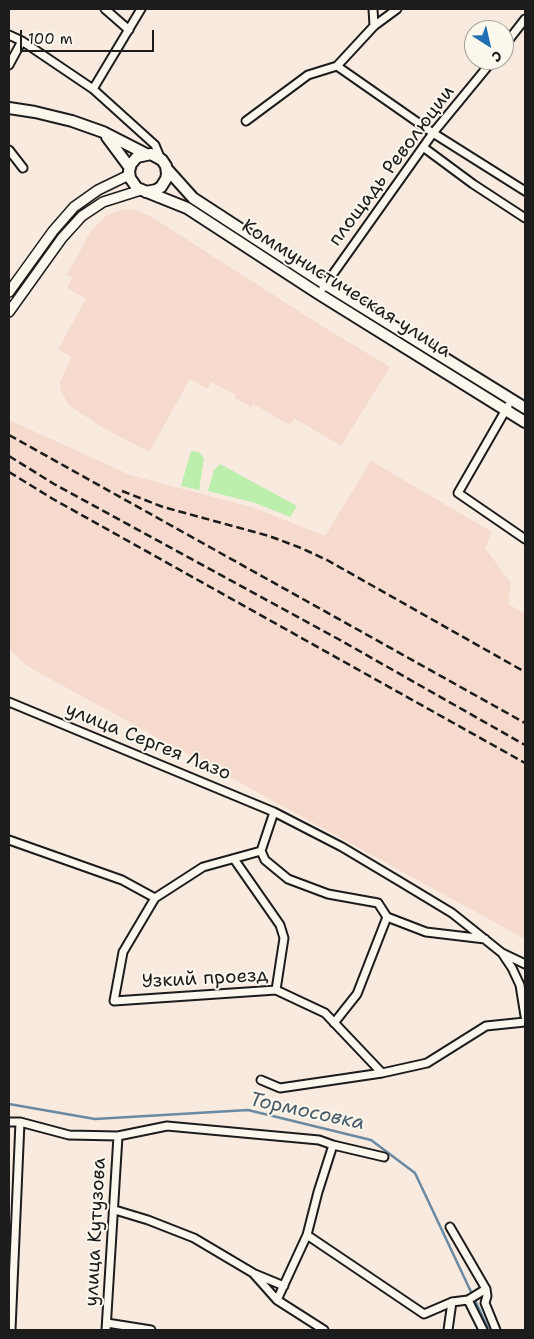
<!DOCTYPE html>
<html>
<head>
<meta charset="utf-8">
<style>
	body { margin:0 }
	#map { position:relative; width:534px; height:1339px; overflow:hidden; background:#f8eade; font-family:"Shantell Sans",sans-serif }
	canvas { display:block }
	.frame { position:absolute; inset:0; border:10px solid #1c1c1c; pointer-events:none }
	.north { position:absolute; left:464px; top:20px; width:50px; height:50px; box-sizing:border-box; background:#fbf7ec; border:1px solid #a29f99; border-radius:50%; rotate:145deg; font-size:14px; font-weight:700; line-height:20px; text-align:center; color:#1c1c1c }
	.north::after { content:''; display:block; margin:auto; width:18px; height:22px; background:#1f6fb2; clip-path:polygon(50% 0,100% 100%,50% 72%,0 100%) }
	.scale { position:absolute; left:20px; top:30px; width:134px; height:22px; box-sizing:border-box; border:2px solid #1c1c1c; border-top:0; padding-left:6px; font-size:15px; line-height:18px; white-space:nowrap; color:#1c1c1c; -webkit-text-stroke:4px #fbf7ec; paint-order:stroke }
</style>
</head>
<body>
<div id="map">
<canvas width="534" height="1339"></canvas>
<div class="frame"></div>
<div class="north">С</div>
<div class="scale">100 m</div>
</div>
<script>
const ctx = document.querySelector('canvas').getContext('2d');
ctx.lineJoin = 'round';
function fill(path, color) {
  ctx.fillStyle = color;
  ctx.fill(path, 'evenodd');
}
function poly(rows) {
  const path = new Path2D();
  for (const r of rows) {
    path.moveTo(r[0], r[1]);
    for (let i = 2; i < r.length; i += 2) path.lineTo(r[i], r[i + 1]);
  }
  return path;
}
function stroke(path, color, width, dash) {
  ctx.strokeStyle = color;
  ctx.lineWidth = width;
  ctx.lineCap = dash ? 'butt' : 'round';
  ctx.setLineDash(dash || []);
  ctx.stroke(path);
}
function write(font, color, halo, rows, align = 'center') {
  ctx.font = font + ' "Shantell Sans",sans-serif';
  ctx.lineWidth = 4;
  ctx.setLineDash([]);
  ctx.textBaseline = 'middle';
  ctx.strokeStyle = halo;
  ctx.fillStyle = color;
  for (const [text, x, y, turn = 0] of rows) {
    ctx.save();
    ctx.translate(x, y);
    ctx.rotate((+turn || 0) * Math.PI / 180);
    ctx.textAlign = isNaN(turn) ? turn : align;
    if (halo) ctx.strokeText(text, 0, 0);
    ctx.fillText(text, 0, 0);
    ctx.restore();
  }
}
const built = poly([
	[124,209,136,210,150,216,322,326,390,367,341,446,294,418,290,425,253,404,251,407,235,398,236,395,211,382,207,389,190,379,149,452,100,426,69,405,61,392,60,383,71,357,58,349,86,299,67,288,72,278,67,275,91,231,106,216,115,212],
	[9,420,130,475,255,508,325,536,371,461,492,532,485,548,511,583,508,604,525,614,525,939,27,666,9,649]
]);
const green = poly([
	[191,451,199,452,204,459,199,490,181,486],
	[220,464,297,506,290,517,255,503,208,491,214,470]
]);
const stream = poly([
	[9,1104,95,1119,248,1110,371,1140,415,1173,489,1330]
]);
const minor = poly([
	[105,9,129,30],
	[373,9,374,26],
	[9,35,22,41,93,89,155,145,160,157],
	[504,46,525,19],
	[9,65,22,41],
	[337,66,433,133,525,191],
	[93,89,141,9],
	[246,121,308,75,337,66,374,26,397,9],
	[423,147,473,184,525,218],
	[9,150,23,168],
	[323,288,433,133,493,60],
	[508,406,458,493,525,539],
	[9,702,274,812,342,847,399,881,452,913,502,953,512,968,520,985,525,1016],
	[274,812,261,851,265,860,288,879,328,894,378,903,387,917,426,932,485,939],
	[9,840,122,880,155,898],
	[261,851,203,867,155,898,123,952,114,1001,276,990,325,1013,382,1073,427,1063,486,1026,525,1022],
	[234,859,280,925,284,938,276,990],
	[502,953,525,964],
	[334,1023,357,994,387,917],
	[261,1080,280,1088,382,1073],
	[9,1122,20,1122,69,1135,118,1136,167,1126,319,1140,333,1145,384,1157],
	[115,1210,148,1220,194,1238,253,1273,277,1300,324,1330],
	[450,1227,486,1289,487,1296,485,1303,496,1330],
	[307,1235,424,1314,452,1302],
	[255,1274,284,1286],
	[277,1300,307,1235,318,1192,333,1145],
	[468,1300,483,1330],
	[107,1323,151,1330],
	[11,1330,20,1122],
	[106,1330,118,1136],
	[448,1330,452,1302,468,1300,486,1289]
]);
const tertiary = poly([
	[9,292,53,231,74,207,98,190,129,175],
	[9,312,62,238,82,216,103,202,141,190]
]);
const secondary = poly([
	[9,108,35,112,72,121,103,132,146,154],
	[107,137,130,168],
	[167,169,193,198,325,284,525,408],
	[146,192,156,190,161,187,166,179,167,174,166,166,162,160,151,154,137,157,131,164,129,171,130,178,137,188,187,208,319,294,525,422]
]);
const rail = poly([
	[9,435,525,723],
	[9,456,54,484,340,640,525,745],
	[9,472,53,499,525,763],
	[122,491,163,507,269,536,301,548,327,560,525,672]
]);
const streetNames = [
	["площадь Революции",392,166,-53],
	["Коммунистическая улица",346,289,32],
	["улица Сергея Лазо",148,742,22],
	["Узкий проезд",205,979,-3],
	["улица Кутузова",96,1232,-87]
];
const waterNames = [
	["Тормосовка",307,1112,12]
];
fill(built, '#f5dacd');
fill(green, '#bceeae');
stroke(stream, '#6a89a2', 2.5);
stroke(minor, '#1c1c1c', 11);
stroke(tertiary, '#1c1c1c', 12);
stroke(secondary, '#1c1c1c', 14);
stroke(minor, '#fbf7ec', 7);
stroke(tertiary, '#fbf7ec', 9);
stroke(secondary, '#fbf7ec', 10);
stroke(rail, '#1c1c1c', 2.5, [8, 4]);
write('19px', '#1c1c1c', '#fbf7ec', streetNames);
write('italic 20px', '#4a5b6a', '#fbf7ec', waterNames);
</script>
</body>
</html>
